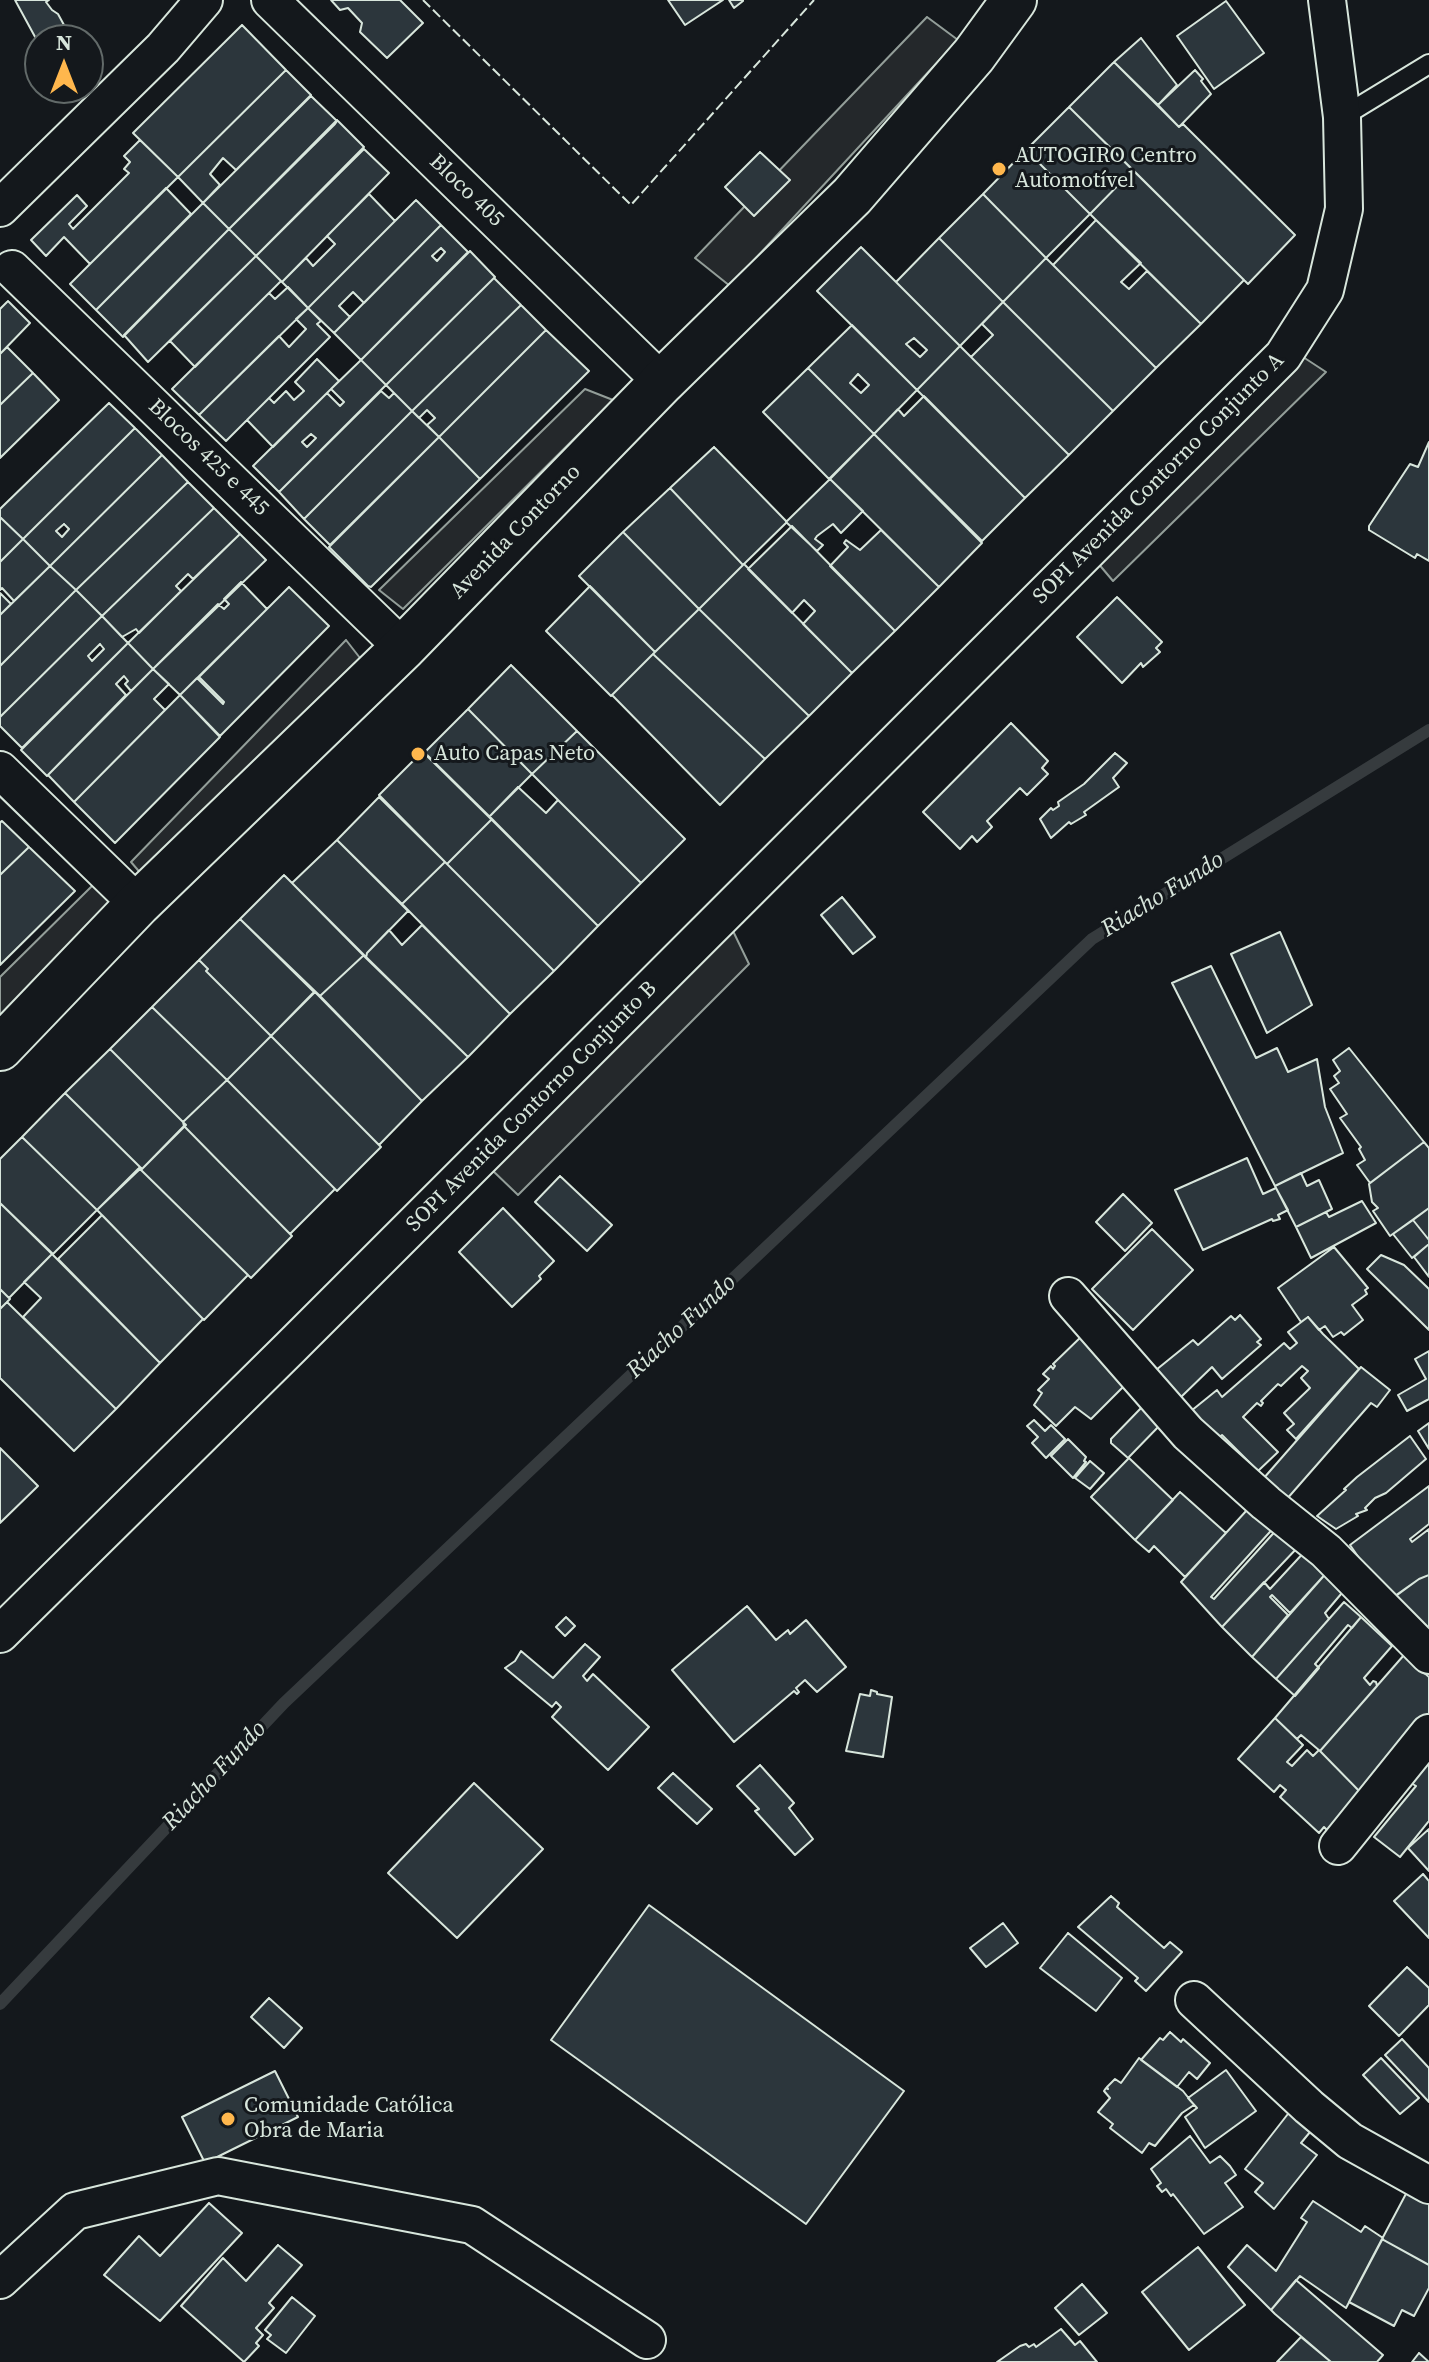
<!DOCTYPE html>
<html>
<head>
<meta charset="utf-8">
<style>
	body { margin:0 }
	#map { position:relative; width:1429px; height:2362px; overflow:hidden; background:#14181c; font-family:"Source Serif 4",serif }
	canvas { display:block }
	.north { position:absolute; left:24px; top:24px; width:80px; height:80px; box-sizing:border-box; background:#14181c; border:2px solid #626a69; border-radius:50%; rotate:0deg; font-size:22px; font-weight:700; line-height:32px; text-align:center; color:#d8e6dc }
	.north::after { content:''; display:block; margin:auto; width:28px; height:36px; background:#ffb74d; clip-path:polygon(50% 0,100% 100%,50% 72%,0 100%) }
</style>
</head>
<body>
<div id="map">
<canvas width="1429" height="2362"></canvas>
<div class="north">N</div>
</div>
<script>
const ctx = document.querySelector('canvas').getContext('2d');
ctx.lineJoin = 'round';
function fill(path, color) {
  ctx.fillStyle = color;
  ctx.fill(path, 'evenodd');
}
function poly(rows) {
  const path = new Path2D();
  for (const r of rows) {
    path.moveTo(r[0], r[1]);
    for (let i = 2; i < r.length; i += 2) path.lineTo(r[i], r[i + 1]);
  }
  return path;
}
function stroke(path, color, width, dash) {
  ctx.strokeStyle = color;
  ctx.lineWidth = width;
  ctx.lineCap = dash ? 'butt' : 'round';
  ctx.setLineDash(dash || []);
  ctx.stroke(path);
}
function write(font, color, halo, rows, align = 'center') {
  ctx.font = font + ' "Source Serif 4",serif';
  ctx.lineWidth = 6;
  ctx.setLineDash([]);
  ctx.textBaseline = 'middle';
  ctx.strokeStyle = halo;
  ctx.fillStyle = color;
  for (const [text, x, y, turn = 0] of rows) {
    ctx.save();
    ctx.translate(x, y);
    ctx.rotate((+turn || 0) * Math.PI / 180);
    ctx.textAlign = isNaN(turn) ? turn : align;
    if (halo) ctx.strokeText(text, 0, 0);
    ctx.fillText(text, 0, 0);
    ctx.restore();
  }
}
const parking = poly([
	[927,17,958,40,730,286,695,258,927,17],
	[1300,355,1326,372,1113,581,1097,562,1300,355],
	[585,389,613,400,403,609,379,590,585,389],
	[346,640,360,658,143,876,131,862,346,640],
	[93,885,117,904,0,1024,0,977,93,885],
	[732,929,749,964,518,1195,490,1168,732,929]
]);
const stream = poly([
	[0,2004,284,1703,1092,939,1429,730]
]);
const building = poly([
	[15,0,49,0,46,2,52,10,58,14,70,36,66,40,40,40,40,46,15,0],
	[331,0,400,0,423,23,387,58,360,32,362,23,348,8,340,10,331,0],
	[668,0,723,0,685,25,668,0],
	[729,0,743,0,743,1,734,8,729,0],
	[1226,1,1264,53,1214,89,1177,36,1226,1],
	[242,25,286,70,178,177,133,133,242,25],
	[1141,38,1177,85,1158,105,1114,62,1141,38],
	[1114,62,1179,127,1183,124,1295,235,1248,284,1069,107,1114,62],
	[286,70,311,95,236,170,223,158,210,174,220,185,203,203,178,177,286,70],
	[1195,70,1203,79,1201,81,1211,94,1179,127,1158,105,1195,70],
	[311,96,337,121,335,124,229,229,203,203,311,96],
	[1069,107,1133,170,1090,214,1026,150,1069,107],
	[337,120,364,147,256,256,229,229,337,120],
	[140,140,178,177,90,264,64,237,46,256,31,240,77,195,87,206,69,224,73,229,129,173,124,169,130,162,124,156,140,140],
	[364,149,389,173,282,282,256,256,364,149],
	[1026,150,1090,214,1046,258,983,194,1026,150],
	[760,152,790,180,754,216,725,187,760,152],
	[1133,170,1244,280,1201,324,1090,214,1133,170],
	[166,188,191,214,96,310,70,284,166,188],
	[369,194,395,221,308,308,282,282,306,258,313,266,335,244,327,236,369,194],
	[983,194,1046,258,1003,302,939,238,983,194],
	[416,200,441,225,364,303,353,292,339,306,350,317,334,333,308,308,416,200],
	[203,203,229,229,123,337,96,310,203,203],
	[1096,220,1141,263,1121,282,1129,289,1147,271,1201,324,1156,368,1053,265,1096,220],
	[441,225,468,252,361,360,334,333,441,225],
	[441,248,445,252,437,261,432,256,441,248],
	[229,229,256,256,148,362,124,335,229,229],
	[939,238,1003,302,960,346,896,282,939,238],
	[861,247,960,346,917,390,817,291,861,247],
	[914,338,927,350,920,357,906,344,914,338],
	[470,251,495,277,386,385,361,360,470,251],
	[256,256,281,281,195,367,170,341,256,256],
	[1046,258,1156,368,1113,411,1003,302,1046,258],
	[494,278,521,305,412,411,386,385,494,278],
	[288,287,308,308,199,415,172,389,269,293,275,299,288,287],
	[8,301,30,323,0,354,0,309,8,301],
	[1003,302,1113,411,1069,455,971,357,993,335,982,324,1003,302],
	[521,305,546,330,439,437,427,425,435,418,427,410,419,418,412,411,521,305],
	[308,308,321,321,317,324,330,337,226,441,199,415,279,336,289,347,306,329,296,319,308,308],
	[852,325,917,390,874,434,808,368,852,325],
	[858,374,869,385,861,393,850,383,858,374],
	[546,330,589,371,480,479,439,437,546,330],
	[960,346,1069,455,1025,498,917,390,960,346],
	[7,347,33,373,0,405,0,354,7,347],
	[317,359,339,381,273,447,247,420,269,398,274,403,286,391,294,400,304,391,295,382,317,359],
	[361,360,386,385,279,492,253,466,327,393,340,406,344,402,331,389,361,360],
	[311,434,316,438,307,447,302,442,311,434],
	[808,368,874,434,829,479,763,412,808,368],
	[33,373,59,400,0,458,0,405,33,373],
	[381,391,389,398,394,393,412,411,304,519,279,492,381,391],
	[924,396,1025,498,982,541,874,434,898,409,904,416,924,396],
	[109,403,135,428,23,539,0,517,0,509,109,403],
	[412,411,439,437,330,545,304,519,412,411],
	[135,428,162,455,50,566,23,539,135,428],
	[64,524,69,529,62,537,56,531,64,524],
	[874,434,982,543,939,587,830,479,874,434],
	[439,437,480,479,371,587,368,586,329,547,439,437],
	[1429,442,1429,561,1417,554,1415,558,1369,530,1369,526,1410,464,1418,467,1429,442],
	[714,447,787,522,743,565,670,488,714,447],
	[162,455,188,482,76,590,50,566,162,455],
	[830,479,863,511,841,533,833,524,817,536,815,539,823,545,817,551,786,522,830,479],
	[188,482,214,508,102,616,76,590,188,482],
	[670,488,743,565,699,609,623,532,670,488],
	[214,508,240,534,193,579,188,574,176,586,181,591,139,633,136,629,122,637,102,616,214,508],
	[0,517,23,539,0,562,0,517],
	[792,526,895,631,852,673,803,624,815,611,804,600,792,613,748,569,792,526],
	[881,530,939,587,895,631,830,566,848,547,844,543,846,540,860,550,881,530],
	[623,532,699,609,655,652,579,576,623,532],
	[240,534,266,560,153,669,128,643,240,534],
	[23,539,50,566,14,601,2,588,0,590,0,562,23,539],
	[744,564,852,673,809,716,699,609,744,564],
	[50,566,76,590,0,666,0,615,50,566],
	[241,582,267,609,180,695,153,669,218,604,224,609,229,604,224,599,241,582],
	[590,586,655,652,611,696,546,631,590,586],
	[289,587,329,626,220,736,180,695,197,678,223,704,224,702,199,677,289,587],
	[76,590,102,616,0,717,0,666,76,590],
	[0,593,11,604,0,615,0,593],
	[1117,597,1162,642,1156,648,1160,652,1143,667,1141,663,1122,683,1077,637,1117,597],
	[699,609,809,716,765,759,653,654,699,609],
	[102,616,128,643,22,748,0,726,0,717,102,616],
	[100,644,104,649,92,661,88,656,100,644],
	[128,643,153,669,131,691,125,684,128,681,124,676,116,684,126,695,47,776,21,750,128,643],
	[653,654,765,759,720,805,612,695,653,654],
	[511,665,577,731,532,774,468,709,511,665],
	[153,669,169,684,154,699,165,710,74,802,48,775,153,669],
	[180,695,220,737,115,843,74,802,180,695],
	[468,709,532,774,489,817,424,753,468,709],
	[1011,723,1048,761,1042,768,1048,774,1027,795,1020,788,987,821,992,827,977,842,972,836,960,849,923,812,1011,723],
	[577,731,685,839,641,883,532,774,577,731],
	[423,751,492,819,447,864,379,795,423,751],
	[1115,753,1127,763,1113,778,1119,787,1084,812,1086,815,1071,824,1069,822,1051,838,1040,819,1051,808,1053,810,1059,806,1058,802,1084,784,1115,753],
	[518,787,546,813,558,800,641,883,598,926,489,817,518,787],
	[379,797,445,862,402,904,337,840,379,797],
	[492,819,598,926,554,971,447,864,492,819],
	[2,821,29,847,0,875,0,822,2,821],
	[337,840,408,911,367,953,366,958,292,883,337,840],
	[29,847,75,891,0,965,0,875,29,847],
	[445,862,554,971,510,1014,402,904,445,862],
	[284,875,364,955,320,996,240,919,284,875],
	[842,897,875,937,853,954,821,915,842,897],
	[240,919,314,992,271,1036,206,971,208,969,199,960,240,919],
	[422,925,510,1014,468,1057,366,958,367,953,389,930,402,945,422,925],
	[1280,932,1312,1005,1267,1033,1231,954,1280,932],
	[364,955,468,1057,422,1101,320,996,364,955],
	[199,960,208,969,206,971,271,1036,227,1080,152,1007,199,960],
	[1211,966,1256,1058,1277,1048,1288,1072,1317,1059,1325,1107,1343,1153,1275,1186,1172,983,1211,966],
	[315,992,422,1101,379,1145,271,1036,315,992],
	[152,1007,227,1080,183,1122,110,1049,152,1007],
	[271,1036,381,1147,337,1191,227,1080,271,1036],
	[1349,1048,1424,1142,1370,1183,1357,1165,1365,1160,1359,1149,1361,1147,1340,1118,1347,1114,1330,1089,1339,1083,1334,1076,1340,1071,1333,1060,1349,1048],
	[110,1049,186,1125,142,1169,65,1093,110,1049],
	[227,1080,335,1189,290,1234,184,1126,183,1122,227,1080],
	[65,1093,141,1168,97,1210,22,1137,65,1093],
	[184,1126,292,1236,251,1278,139,1168,142,1169,184,1126],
	[22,1137,97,1210,53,1254,0,1203,0,1159,22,1137],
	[1424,1142,1429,1148,1429,1208,1390,1236,1373,1211,1378,1208,1372,1202,1369,1184,1424,1142],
	[1247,1158,1263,1194,1276,1188,1288,1210,1278,1215,1280,1219,1273,1221,1272,1219,1203,1250,1175,1190,1247,1158],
	[139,1168,248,1275,204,1320,97,1210,139,1168],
	[1301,1173,1307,1186,1319,1180,1332,1209,1296,1227,1275,1186,1301,1173],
	[560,1176,612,1225,587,1251,535,1202,560,1176],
	[1123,1194,1152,1223,1125,1251,1096,1222,1123,1194],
	[1362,1201,1376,1223,1311,1258,1296,1227,1326,1212,1329,1217,1362,1201],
	[0,1203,52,1254,9,1298,0,1289,0,1203],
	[503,1208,554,1261,539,1276,541,1279,512,1307,459,1252,503,1208],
	[1429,1208,1429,1240,1413,1220,1429,1208],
	[102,1215,203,1319,160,1363,58,1259,102,1215],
	[1413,1220,1429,1240,1429,1244,1412,1258,1393,1234,1413,1220],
	[1152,1229,1193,1270,1133,1330,1092,1289,1152,1229],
	[1429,1244,1429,1277,1414,1257,1429,1244],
	[1334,1247,1368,1288,1365,1290,1367,1294,1352,1305,1363,1320,1344,1335,1341,1332,1333,1337,1325,1326,1319,1330,1308,1317,1301,1322,1278,1288,1334,1247],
	[52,1254,160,1363,116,1409,23,1317,41,1298,24,1282,52,1254],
	[1381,1255,1404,1265,1429,1289,1429,1330,1367,1269,1381,1255],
	[0,1289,10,1299,0,1309,0,1289],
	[7,1302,116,1409,74,1451,0,1378,0,1309,7,1302],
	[1240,1315,1261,1339,1257,1342,1261,1345,1222,1379,1212,1367,1180,1398,1156,1370,1193,1340,1198,1345,1231,1316,1235,1320,1240,1315],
	[1308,1317,1323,1334,1359,1369,1296,1439,1287,1430,1294,1424,1284,1413,1310,1388,1301,1378,1308,1371,1302,1366,1281,1386,1278,1384,1261,1401,1263,1403,1261,1406,1257,1403,1243,1417,1278,1452,1258,1471,1222,1435,1218,1438,1191,1411,1217,1390,1222,1397,1284,1343,1290,1349,1297,1343,1288,1332,1308,1317],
	[1085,1333,1125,1385,1091,1419,1075,1407,1056,1426,1034,1405,1042,1393,1038,1390,1049,1379,1043,1374,1051,1366,1053,1369,1055,1366,1053,1364,1085,1333],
	[1429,1351,1429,1399,1407,1411,1398,1395,1426,1379,1415,1359,1429,1351],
	[1361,1367,1390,1390,1377,1407,1371,1403,1286,1500,1263,1479,1361,1367],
	[1142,1407,1163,1422,1128,1458,1111,1443,1111,1439,1142,1407],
	[1034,1420,1045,1431,1051,1425,1065,1439,1046,1458,1032,1443,1038,1437,1027,1426,1034,1420],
	[1429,1423,1429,1449,1418,1431,1429,1423],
	[1410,1436,1426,1459,1386,1493,1375,1498,1365,1508,1367,1510,1356,1514,1358,1516,1336,1529,1317,1516,1346,1490,1344,1489,1357,1477,1410,1436],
	[1068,1439,1086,1457,1084,1461,1086,1462,1073,1478,1051,1456,1068,1439],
	[0,1448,38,1486,0,1523,0,1448],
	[1129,1458,1173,1500,1135,1540,1091,1497,1129,1458],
	[1090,1461,1104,1473,1090,1489,1075,1478,1090,1461],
	[1429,1486,1429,1524,1410,1539,1412,1542,1429,1529,1429,1575,1419,1579,1389,1601,1350,1545,1429,1486],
	[1180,1492,1226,1533,1185,1577,1154,1546,1149,1552,1135,1540,1180,1492],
	[1247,1510,1278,1523,1211,1597,1214,1599,1279,1527,1299,1546,1222,1627,1181,1582,1247,1510],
	[1307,1549,1329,1570,1290,1613,1272,1595,1270,1597,1288,1615,1252,1657,1222,1627,1264,1582,1270,1589,1307,1549],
	[1329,1570,1347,1587,1325,1613,1329,1619,1276,1679,1252,1657,1329,1570],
	[1429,1575,1429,1631,1392,1598,1419,1579,1429,1575],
	[1344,1602,1361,1617,1352,1628,1348,1625,1315,1664,1319,1668,1295,1696,1276,1679,1344,1602],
	[747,1606,776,1640,788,1630,790,1634,806,1620,846,1667,817,1692,805,1680,796,1688,799,1692,797,1694,794,1691,734,1742,672,1670,747,1606],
	[566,1617,575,1626,565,1636,556,1627,566,1617],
	[1361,1617,1392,1646,1364,1678,1370,1685,1373,1681,1376,1682,1377,1686,1320,1751,1301,1735,1297,1739,1275,1718,1361,1617],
	[585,1644,600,1657,583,1676,587,1681,593,1674,649,1727,608,1770,552,1717,561,1707,556,1702,552,1707,505,1668,515,1661,521,1651,553,1678,585,1644],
	[1404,1655,1429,1677,1429,1719,1364,1796,1320,1751,1404,1655],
	[871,1690,877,1692,877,1694,892,1697,883,1757,846,1751,860,1694,870,1696,871,1690],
	[1275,1718,1303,1745,1287,1762,1292,1766,1307,1750,1313,1756,1319,1750,1364,1796,1332,1835,1324,1827,1319,1833,1280,1797,1286,1790,1280,1785,1274,1792,1238,1759,1275,1718],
	[1429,1762,1429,1821,1400,1857,1374,1837,1416,1786,1411,1783,1429,1762],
	[760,1765,794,1803,789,1808,813,1839,795,1855,755,1811,759,1809,737,1786,760,1765],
	[673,1773,712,1809,697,1824,658,1788,673,1773],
	[474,1783,543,1849,457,1938,388,1873,474,1783],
	[1429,1829,1429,1871,1408,1848,1429,1829],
	[1423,1874,1429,1881,1429,1938,1394,1901,1423,1874],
	[1111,1896,1119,1903,1117,1907,1164,1948,1170,1942,1182,1952,1146,1991,1135,1981,1138,1978,1078,1927,1111,1896],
	[649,1905,904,2091,806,2224,551,2040,649,1905],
	[1003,1923,1018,1943,986,1967,970,1948,1003,1923],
	[1068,1933,1122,1978,1096,2011,1040,1968,1068,1933],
	[1407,1967,1429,1988,1429,2005,1399,2036,1369,2006,1407,1967],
	[269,1998,302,2028,284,2048,251,2017,269,1998],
	[1170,2032,1181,2042,1183,2039,1210,2063,1197,2079,1189,2072,1177,2087,1141,2060,1160,2038,1163,2040,1170,2032],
	[1402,2039,1429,2068,1429,2102,1385,2055,1402,2039],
	[1139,2058,1183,2091,1194,2105,1182,2113,1155,2146,1149,2143,1142,2153,1110,2128,1113,2124,1098,2112,1110,2098,1104,2091,1106,2088,1108,2089,1107,2087,1115,2079,1121,2083,1139,2058],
	[1381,2058,1419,2098,1400,2114,1363,2075,1381,2058],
	[1226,2070,1256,2111,1205,2148,1185,2117,1197,2108,1188,2098,1226,2070],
	[275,2071,298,2117,205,2163,182,2117,275,2071],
	[1291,2110,1315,2126,1301,2143,1317,2155,1274,2209,1255,2192,1263,2183,1245,2169,1291,2110],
	[1190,2136,1210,2163,1220,2156,1230,2166,1236,2175,1225,2183,1243,2207,1204,2234,1173,2194,1171,2196,1166,2189,1162,2192,1157,2186,1161,2183,1151,2169,1190,2136],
	[1408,2190,1429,2204,1429,2265,1382,2239,1408,2190],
	[1313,2201,1361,2232,1365,2226,1383,2238,1346,2308,1300,2276,1271,2310,1228,2267,1247,2245,1276,2271,1307,2222,1301,2218,1313,2201],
	[209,2203,242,2233,160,2321,104,2275,139,2236,160,2256,209,2203],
	[1382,2239,1429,2265,1429,2288,1414,2316,1402,2310,1394,2326,1349,2302,1382,2239],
	[278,2245,302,2265,269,2303,274,2308,256,2328,263,2335,256,2343,259,2346,244,2362,181,2306,223,2258,246,2281,278,2245],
	[1198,2247,1245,2305,1189,2350,1142,2292,1198,2247],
	[1296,2280,1383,2355,1377,2362,1331,2362,1275,2314,1271,2310,1296,2280],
	[1082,2284,1107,2313,1079,2335,1055,2308,1082,2284],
	[292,2297,315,2316,286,2353,267,2339,271,2335,265,2330,292,2297],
	[1061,2329,1075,2345,1080,2341,1097,2362,997,2362,1020,2346,1026,2344,1029,2347,1034,2344,1036,2347,1061,2329],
	[1301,2337,1331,2362,1277,2362,1301,2337],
	[1419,2353,1429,2362,1412,2362,1419,2353]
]);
const lane = poly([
	[1342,117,1429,64]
]);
const street = poly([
	[270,0,662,382],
	[0,208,163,48,204,0],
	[12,269,403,648],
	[0,770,138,904],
	[1068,1296,1188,1433,1266,1503,1326,1551,1429,1655],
	[0,1634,290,1348,1283,356,1325,290,1344,209,1342,117,1327,0],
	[1338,1846,1429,1733],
	[1194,2000,1309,2107,1350,2141,1429,2185],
	[0,2280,75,2211,218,2176,472,2225,647,2340]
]);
const secondary = poly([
	[0,1048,138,904,403,648,662,382,852,196,974,55,1014,0]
]);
const fence = poly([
	[423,0,631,205,814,0]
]);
const markers = [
	[999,169,8,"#ffb74d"],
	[418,754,8,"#ffb74d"],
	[228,2119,8,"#ffb74d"]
];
const poiNames = [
	["AUTOGIRO Centro",1015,156],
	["Automotível",1015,181],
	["Auto Capas Neto",434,754],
	["Comunidade Católica",244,2106],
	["Obra de Maria",244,2131]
];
const streetNames = [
	["Bloco 405",466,191,44],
	["Blocos 425 e 445",208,458,44],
	["SOPI Avenida Contorno Conjunto A",1159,479,-45],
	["Avenida Contorno",516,532,-46],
	["SOPI Avenida Contorno Conjunto B",532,1107,-45]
];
const waterNames = [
	["Riacho Fundo",1163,895,-32],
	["Riacho Fundo",682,1327,-43],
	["Riacho Fundo",215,1776,-47]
];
fill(parking, '#24282b');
stroke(parking, '#939e99', 2);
stroke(stream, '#363b3e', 12);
fill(building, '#2c363c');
stroke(building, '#d8e6dc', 2);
stroke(lane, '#d8e6dc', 22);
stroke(street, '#d8e6dc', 40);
stroke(secondary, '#d8e6dc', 48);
stroke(lane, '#14181c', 18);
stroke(street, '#14181c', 36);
stroke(secondary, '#14181c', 44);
stroke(fence, '#d8e6dc', 2, [10, 4]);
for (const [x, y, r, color] of markers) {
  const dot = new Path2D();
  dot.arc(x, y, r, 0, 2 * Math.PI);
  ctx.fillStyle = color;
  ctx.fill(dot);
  stroke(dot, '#14181c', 3);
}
write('22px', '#d8e6dc', '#14181c', poiNames, 'left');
write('22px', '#d8e6dc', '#14181c', streetNames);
write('italic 24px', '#d8e6dc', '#14181c', waterNames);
</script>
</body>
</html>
